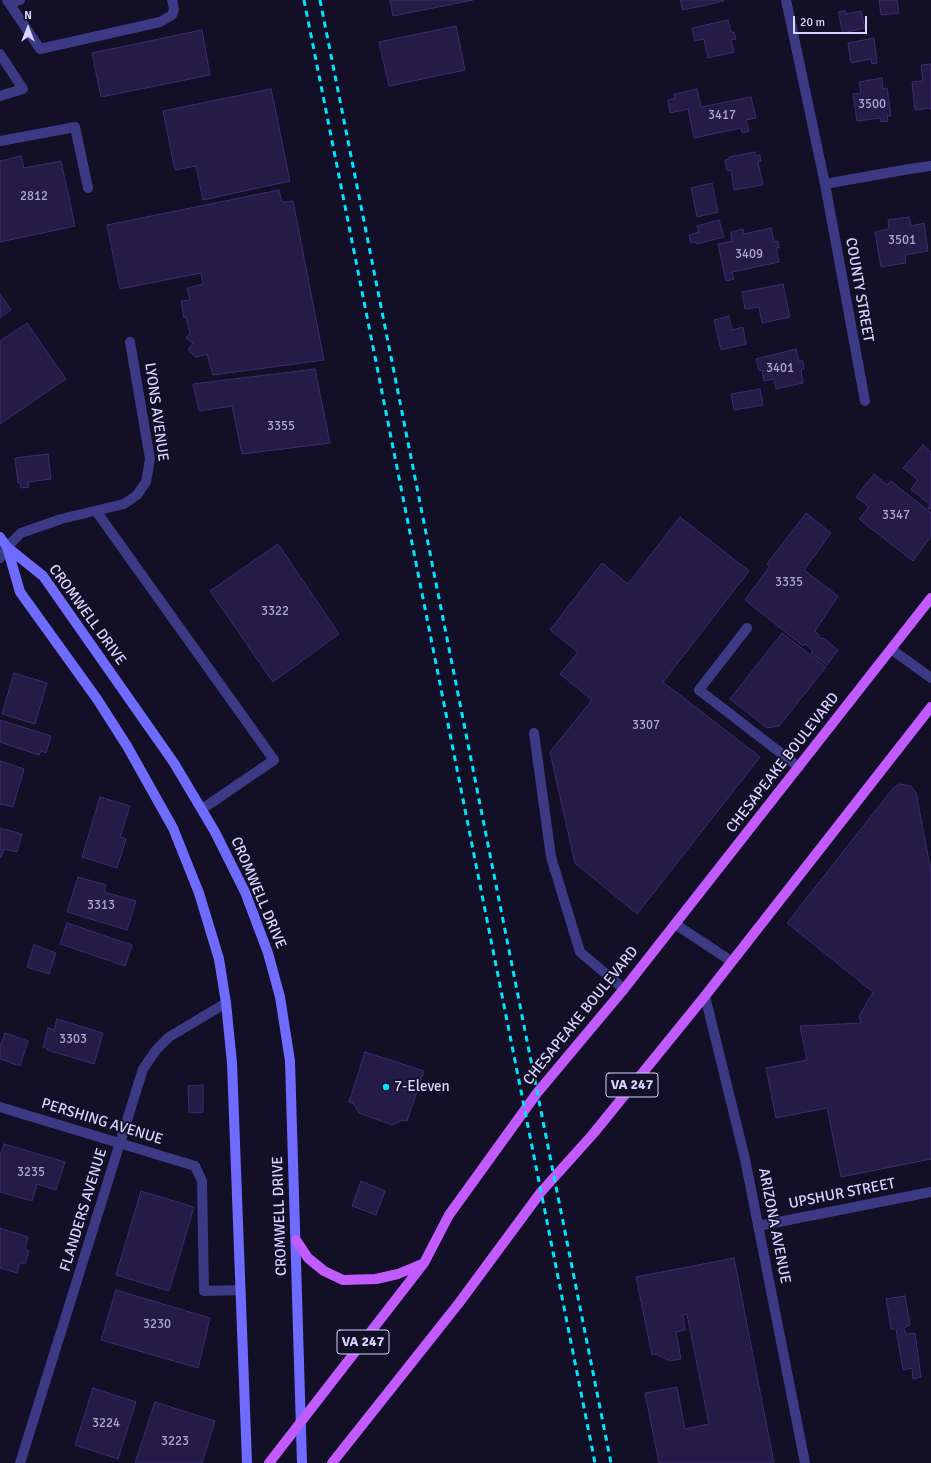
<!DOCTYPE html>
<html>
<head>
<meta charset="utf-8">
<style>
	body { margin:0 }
	#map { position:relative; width:931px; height:1463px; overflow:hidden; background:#130f26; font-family:Signika,sans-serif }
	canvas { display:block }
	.north { position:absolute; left:8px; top:8px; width:40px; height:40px; -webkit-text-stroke:3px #130f26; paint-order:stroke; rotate:0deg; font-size:11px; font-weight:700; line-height:16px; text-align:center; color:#d9d4ff }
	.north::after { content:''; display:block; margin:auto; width:14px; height:18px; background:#d9d4ff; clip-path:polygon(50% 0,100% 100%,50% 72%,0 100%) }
	.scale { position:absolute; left:793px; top:16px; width:74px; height:18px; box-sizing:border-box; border:2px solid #d9d4ff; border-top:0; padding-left:5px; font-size:12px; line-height:14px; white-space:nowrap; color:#d9d4ff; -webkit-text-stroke:3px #130f26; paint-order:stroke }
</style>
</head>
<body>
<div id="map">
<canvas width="931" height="1463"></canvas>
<div class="north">N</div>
<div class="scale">20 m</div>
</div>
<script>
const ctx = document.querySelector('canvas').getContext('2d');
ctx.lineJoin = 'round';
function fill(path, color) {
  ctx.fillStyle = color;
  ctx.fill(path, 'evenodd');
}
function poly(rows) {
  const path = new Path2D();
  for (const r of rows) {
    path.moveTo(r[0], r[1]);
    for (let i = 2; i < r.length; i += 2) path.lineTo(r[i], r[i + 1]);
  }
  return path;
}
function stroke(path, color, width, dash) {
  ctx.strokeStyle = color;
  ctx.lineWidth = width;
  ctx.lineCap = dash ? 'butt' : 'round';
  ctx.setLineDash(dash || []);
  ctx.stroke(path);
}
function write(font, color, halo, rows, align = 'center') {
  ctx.font = font + ' Signika,sans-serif';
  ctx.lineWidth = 3.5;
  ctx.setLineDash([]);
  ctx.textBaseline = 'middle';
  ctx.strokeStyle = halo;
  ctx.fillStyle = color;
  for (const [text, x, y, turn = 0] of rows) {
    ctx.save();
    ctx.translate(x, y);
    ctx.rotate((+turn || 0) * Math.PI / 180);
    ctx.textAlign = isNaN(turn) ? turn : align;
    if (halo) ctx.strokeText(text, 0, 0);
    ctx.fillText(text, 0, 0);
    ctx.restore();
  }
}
const building = poly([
	[390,0,473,0,393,16,390,0],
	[680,0,724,0,724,1,683,10,680,0],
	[879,0,897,0,899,13,881,15,879,0],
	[845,11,845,14,861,11,865,28,843,33,838,12,845,11],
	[728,20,731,32,734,32,736,39,731,40,734,52,708,58,704,39,695,41,692,28,728,20],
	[456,26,465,70,389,86,379,42,456,26],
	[202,30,210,75,101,97,92,53,202,30],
	[874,38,877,63,872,64,871,59,851,63,848,43,874,38],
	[931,64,931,110,931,108,915,110,912,82,923,81,921,65,931,64],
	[882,78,883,89,887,88,891,116,887,116,888,121,881,122,880,118,857,121,853,94,861,93,859,82,882,78],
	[271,89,290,181,203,200,196,166,175,170,163,111,271,89],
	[697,89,701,107,751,97,756,118,746,120,749,131,742,133,741,128,694,138,688,109,670,113,668,100,675,98,674,94,697,89],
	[755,152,756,156,760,155,761,161,758,162,763,185,734,190,731,170,727,171,725,160,729,159,729,157,755,152],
	[21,156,24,168,61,161,75,226,0,242,0,161,21,156],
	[712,183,718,212,697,217,691,188,712,183],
	[279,190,282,202,293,201,324,360,213,375,207,354,196,357,188,350,193,343,186,338,190,334,186,317,184,318,181,301,190,300,187,288,203,284,201,273,120,289,107,225,279,190],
	[909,217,911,226,924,223,928,251,905,255,906,263,881,267,875,232,889,229,888,220,909,217],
	[719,220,724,237,696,244,696,242,691,243,689,235,699,232,697,226,719,220],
	[771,228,774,242,778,241,779,248,776,248,779,262,732,272,734,279,726,281,718,244,732,241,731,232,743,229,744,234,771,228],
	[783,284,790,317,762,323,759,307,745,309,742,292,783,284],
	[0,294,11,310,0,318,0,294],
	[729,316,732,330,743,327,746,344,721,350,714,320,729,316],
	[27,323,66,379,0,424,0,341,27,323],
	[796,349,799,361,803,361,804,369,801,370,803,383,776,389,774,379,764,381,762,370,759,371,756,359,796,349],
	[315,369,330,443,242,454,232,406,199,411,193,384,315,369],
	[760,389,763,405,734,410,731,394,760,389],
	[923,445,931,452,931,510,928,508,930,505,911,489,918,480,903,468,923,445],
	[48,454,51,479,28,482,29,487,21,488,20,483,18,483,15,458,48,454],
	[874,474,887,485,891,481,931,513,931,536,913,561,859,519,869,507,856,497,874,474],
	[806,513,831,533,804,570,838,596,815,631,822,639,823,638,838,650,827,665,811,653,813,651,805,644,803,646,745,600,770,566,767,564,806,513],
	[680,517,749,571,663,682,760,757,637,914,575,863,550,752,592,700,560,674,578,652,550,630,602,563,628,584,680,517],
	[278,544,339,634,273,682,210,591,278,544],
	[782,633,826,667,779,726,767,728,730,699,782,633],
	[14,673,47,683,35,724,2,714,14,673],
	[0,720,51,736,46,753,41,751,39,755,0,742,0,720],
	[0,761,24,769,13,807,0,804,0,761],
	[900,784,911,786,916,793,931,871,931,1159,841,1177,827,1108,776,1118,766,1068,807,1060,800,1026,861,1023,859,1016,873,992,787,923,894,787,900,784],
	[100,797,130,806,120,837,126,839,117,868,82,857,100,797],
	[0,828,22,834,17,852,4,849,1,858,0,857,0,828],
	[78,877,106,885,104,892,136,901,127,930,67,912,78,877],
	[67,923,132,945,125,966,60,944,67,923],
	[34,945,56,953,49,974,27,967,34,945],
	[57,1019,103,1033,94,1064,47,1050,48,1049,43,1047,48,1028,54,1030,57,1019],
	[5,1033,28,1041,20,1066,0,1059,0,1047,5,1033],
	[365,1052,424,1071,407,1121,402,1120,392,1125,359,1113,354,1104,349,1102,365,1052],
	[203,1085,203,1112,189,1113,188,1086,203,1085],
	[4,1144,65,1162,56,1190,37,1184,32,1201,0,1192,0,1155,4,1144],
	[361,1181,385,1191,376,1215,352,1206,361,1181],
	[141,1191,194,1207,169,1291,116,1275,141,1191],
	[0,1228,28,1237,25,1249,29,1251,25,1264,20,1262,17,1273,0,1268,0,1228],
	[734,1258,774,1463,659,1463,645,1393,677,1387,685,1429,709,1424,687,1314,683,1315,685,1330,676,1332,681,1359,670,1361,656,1354,652,1355,636,1277,734,1258],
	[116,1290,210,1318,198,1368,101,1340,116,1290],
	[905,1296,910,1325,904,1328,906,1334,915,1333,921,1377,913,1379,912,1368,903,1370,896,1329,891,1329,886,1299,905,1296],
	[93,1388,136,1402,118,1459,75,1445,93,1388],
	[155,1402,215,1421,202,1463,135,1463,155,1402]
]);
const lane = poly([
	[7,0,40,49,160,22,172,15,174,9,172,0],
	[9,3,20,0],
	[0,54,23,89,0,96],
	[0,141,75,127,88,188],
	[96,511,274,760,202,809],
	[7,547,21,533,61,519,124,504,137,495,146,482,150,459,130,342],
	[747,628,699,690,799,767],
	[534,733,551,857,580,952,624,989],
	[195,1166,202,1181,204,1291,240,1290]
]);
const street = poly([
	[786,0,825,184,865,401],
	[825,184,909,169,931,166],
	[0,558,7,547],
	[891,649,931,678],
	[675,924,731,961],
	[705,996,745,1159,805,1463],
	[0,1107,195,1166],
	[758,1226,931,1192],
	[20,1463,143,1069,156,1050,169,1037,226,1003]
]);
const secondary = poly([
	[0,537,7,547,43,576,174,763,215,832,245,892,268,953,280,997,290,1061,302,1463],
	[7,547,20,592,97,699,127,746,173,828,199,893,219,959,226,1003,232,1063,247,1463]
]);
const primary = poly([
	[296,1240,308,1258,324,1271,343,1280,376,1279,398,1274,422,1264],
	[269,1463,424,1263,449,1215,537,1093,624,989,931,598],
	[332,1463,459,1303,541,1192,593,1134,705,996,931,707]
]);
const rail = poly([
	[304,0,595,1463],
	[320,0,611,1463]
]);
const markers = [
	[386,1087,4,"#00e5ff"]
];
const numberNames = [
	["3500",872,105],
	["3417",722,116],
	["2812",34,197],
	["3501",902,241],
	["3409",749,255],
	["3401",780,369],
	["3355",281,427],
	["3347",896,516],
	["3335",789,583],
	["3322",275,612],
	["3307",646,726],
	["3313",101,906],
	["3303",73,1040],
	["3235",31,1173],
	["3230",157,1325],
	["3224",106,1424],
	["3223",175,1442]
];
const shields = [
	[632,1085,52],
	[363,1342,52]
];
const shieldNames = [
	["VA 247",632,1085],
	["VA 247",363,1342]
];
const streetNames = [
	["COUNTY STREET",859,290,80],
	["LYONS AVENUE",156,412,82],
	["CROMWELL DRIVE",87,615,54],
	["CHESAPEAKE BOULEVARD",783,763,-52],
	["CROMWELL DRIVE",258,893,67],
	["CHESAPEAKE BOULEVARD",581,1016,-51],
	["PERSHING AVENUE",102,1122,17],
	["UPSHUR STREET",842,1194,-11],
	["FLANDERS AVENUE",84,1210,-73],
	["CROMWELL DRIVE",280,1216,-92],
	["ARIZONA AVENUE",774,1226,79]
];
const poiNames = [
	["7-Eleven",394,1087]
];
fill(building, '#241b47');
stroke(building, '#3b2d73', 1);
stroke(lane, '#3d3a85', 10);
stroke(street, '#3d3a85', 10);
stroke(secondary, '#6f6bff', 10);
stroke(primary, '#c25bff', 10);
stroke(rail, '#00e5ff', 3, [6, 5]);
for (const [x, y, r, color] of markers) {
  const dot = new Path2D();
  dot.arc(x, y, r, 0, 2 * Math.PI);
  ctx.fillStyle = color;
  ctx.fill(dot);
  stroke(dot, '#130f26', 1.5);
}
write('13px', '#aca6d1', null, numberNames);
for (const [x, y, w] of shields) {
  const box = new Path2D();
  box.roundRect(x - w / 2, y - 12, w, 24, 3);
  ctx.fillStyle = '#130f26';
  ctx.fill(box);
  stroke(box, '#d9d4ff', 1);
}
write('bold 14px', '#d9d4ff', null, shieldNames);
write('15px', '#d9d4ff', '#130f26', streetNames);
write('15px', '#d9d4ff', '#130f26', poiNames, 'left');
</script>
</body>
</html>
